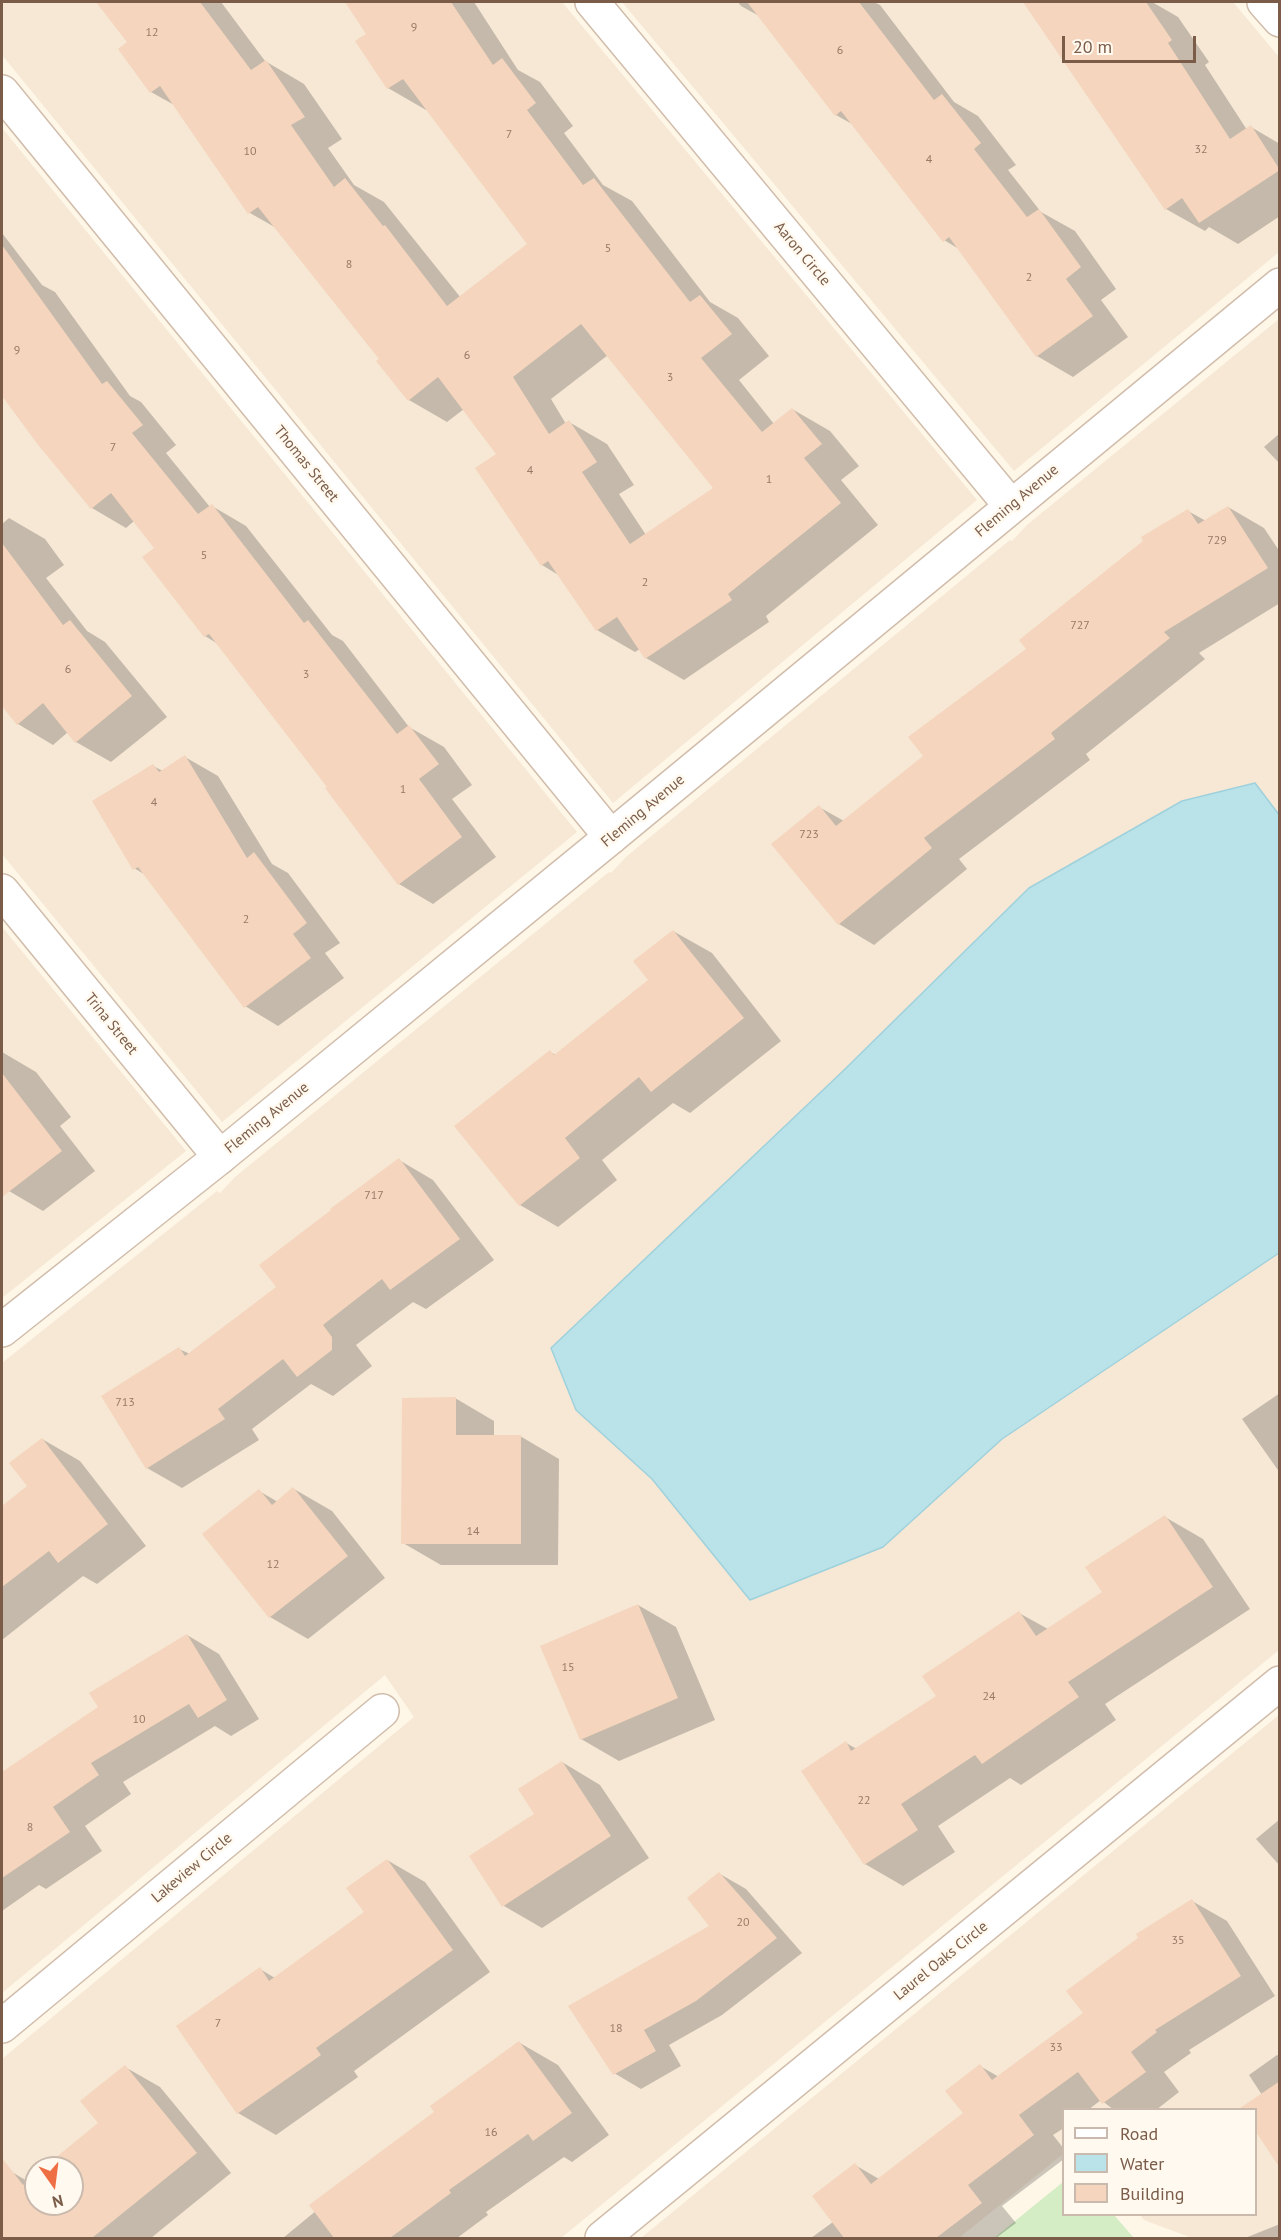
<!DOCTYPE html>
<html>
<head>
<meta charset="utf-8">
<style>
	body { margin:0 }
	#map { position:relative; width:1281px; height:2240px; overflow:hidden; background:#fef6e7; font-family:"PT Sans",sans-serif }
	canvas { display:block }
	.frame { position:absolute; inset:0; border:3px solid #7a5c49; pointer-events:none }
	.legend { position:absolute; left:1062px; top:2108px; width:195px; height:108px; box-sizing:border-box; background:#fff9ef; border:2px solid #cabaad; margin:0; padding:8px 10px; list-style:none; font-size:18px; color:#7a5c49 }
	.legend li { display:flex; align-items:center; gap:12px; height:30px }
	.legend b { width:30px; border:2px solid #cabaad }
	.north { position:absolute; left:24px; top:2156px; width:60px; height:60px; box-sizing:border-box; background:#fff9ef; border:2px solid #cabaad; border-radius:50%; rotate:166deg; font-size:16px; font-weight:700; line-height:24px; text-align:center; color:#7a5c49 }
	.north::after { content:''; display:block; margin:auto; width:21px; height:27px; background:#ef6f45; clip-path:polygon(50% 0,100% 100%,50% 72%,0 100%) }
	.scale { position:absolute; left:1062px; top:36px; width:134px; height:27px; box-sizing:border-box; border:3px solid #7a5c49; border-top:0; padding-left:8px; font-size:18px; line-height:21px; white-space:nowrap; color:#7a5c49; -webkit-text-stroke:4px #fff9ef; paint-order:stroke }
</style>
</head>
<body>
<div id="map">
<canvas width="1281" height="2240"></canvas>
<div class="frame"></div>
<ul class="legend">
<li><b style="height:8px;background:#fff"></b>Road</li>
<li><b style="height:16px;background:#bae2e9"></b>Water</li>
<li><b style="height:16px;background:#f5d5bd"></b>Building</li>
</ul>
<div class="north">N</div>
<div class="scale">20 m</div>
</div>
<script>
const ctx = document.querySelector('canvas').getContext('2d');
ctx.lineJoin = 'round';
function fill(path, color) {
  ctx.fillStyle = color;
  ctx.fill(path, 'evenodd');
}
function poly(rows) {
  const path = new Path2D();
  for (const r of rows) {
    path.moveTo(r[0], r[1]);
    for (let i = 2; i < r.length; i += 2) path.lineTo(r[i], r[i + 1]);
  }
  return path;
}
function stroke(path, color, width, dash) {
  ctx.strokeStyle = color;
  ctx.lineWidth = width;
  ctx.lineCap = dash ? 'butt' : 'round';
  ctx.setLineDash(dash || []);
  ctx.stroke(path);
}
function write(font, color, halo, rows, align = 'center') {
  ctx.font = font + ' "PT Sans",sans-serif';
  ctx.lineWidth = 5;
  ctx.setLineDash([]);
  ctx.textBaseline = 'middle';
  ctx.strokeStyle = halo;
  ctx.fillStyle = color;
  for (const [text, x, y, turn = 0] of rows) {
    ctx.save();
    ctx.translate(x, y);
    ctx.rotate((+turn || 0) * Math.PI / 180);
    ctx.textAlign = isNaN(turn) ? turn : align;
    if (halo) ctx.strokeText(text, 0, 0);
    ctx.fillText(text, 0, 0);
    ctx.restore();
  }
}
const residential = poly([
	[2,2,562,2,977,500,613,803,2,55],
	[622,2,1233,2,1279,57,1279,252,1014,471],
	[2,128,577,832,222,1122,2,854],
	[1279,319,1279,816,1255,783,1029,888,842,1072,576,1410,652,1479,750,1600,883,1547,1002,1439,1279,1253,1279,1650,561,2238,2,2238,2,2059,414,1717,385,1675,2,1993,2,1363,217,1191,220,1193,235,1177,609,872,611,873,626,857,1010,540,1012,541,1027,525],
	[36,2168,72,2168,72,2204,36,2204],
	[2,927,186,1151,2,1298],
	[1279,1715,1279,2238,1192,2238,1144,2220,1140,2215,1256,2214,1256,2110,1064,2110,1063,2154,959,2238,641,2238]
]);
const green = poly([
	[1063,2182,1064,2214,1114,2215,1134,2238,994,2238]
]);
const water = poly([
	[1255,783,1280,816,1279,1253,1002,1439,883,1547,750,1600,652,1479,576,1410,551,1348,842,1072,1029,888,1182,801,1255,783]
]);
const shadow = poly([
	[98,2,221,2,265,61,304,84,342,139,328,148,354,185,384,202,461,298,530,244,428,109,426,110,388,88,368,35,347,2,474,2,518,70,540,82,573,126,564,133,603,185,632,201,710,302,738,318,769,356,739,380,774,424,792,409,830,431,859,466,841,480,878,525,766,616,769,622,684,680,646,658,640,649,635,652,597,630,560,576,542,565,498,454,464,409,447,422,409,400,381,359,278,229,250,213,176,106,151,92,120,49,129,42],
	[608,355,715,488,646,535,619,494,634,485,607,444,569,422,566,424,551,399],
	[738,2,874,2,880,5,954,102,978,116,1016,165,1008,170,1041,212,1075,231,1116,289,1101,300,1128,337,1073,377,1037,356,959,249,944,240,852,124,836,115,761,17,741,6],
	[1028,2,1152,2,1178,17,1209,62,1205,65,1247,130,1251,127,1280,144,1280,216,1238,244,1209,227,1205,231,1166,209,1026,3],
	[2,233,42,285,55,292,130,396,141,402,176,445,166,453,210,507,212,506,246,526,332,635,343,641,409,727,444,747,472,785,452,799,496,857,433,904,399,884,329,787,218,644,205,636,156,549,134,521,126,528,92,508,40,445,2,393],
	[1280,433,1280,464,1264,447],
	[1228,507,1264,528,1280,552,1280,603,1199,653,1205,659,1086,754,1090,760,959,859,967,869,874,945,839,924,819,807,844,821,925,756,1028,649,1188,511,1206,521],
	[9,518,45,539,64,565,46,578,87,631,105,642,167,717,111,762,76,742,68,732,53,745,18,724,2,704,2,524],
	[185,757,218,776,272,864,288,873,340,943,325,953,344,978,278,1026,245,1006,147,876,134,868,153,766,163,771],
	[673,931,712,953,781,1041,690,1113,673,1103,602,1160,617,1180,558,1227,520,1205,550,1052,556,1055,651,980],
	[2,1052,36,1072,71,1117,60,1126,95,1171,43,1211,9,1191,2,1182],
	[399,1160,433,1180,494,1260,426,1309,413,1302,356,1345,372,1366,333,1396,311,1384,252,1429,259,1440,182,1488,147,1468,179,1349,190,1354,278,1287],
	[1280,1393,1280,1473,1242,1419],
	[455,1398,494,1421,494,1437,520,1436,559,1459,558,1565,441,1565,403,1543],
	[42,1439,80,1461,146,1546,97,1584,83,1576,2,1640,2,1508,30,1487],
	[294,1489,332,1511,385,1578,308,1639,270,1617,204,1535,259,1491,278,1502],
	[1165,1517,1203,1539,1250,1609,1105,1704,1116,1720,1021,1785,1010,1778,938,1826,955,1852,903,1886,865,1864,846,1743,857,1749,938,1697,1019,1613,1048,1629,1104,1592],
	[638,1605,676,1627,715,1720,619,1761,581,1739],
	[187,1635,219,1654,259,1719,231,1736,215,1726,123,1782,131,1794,85,1826,102,1851,46,1889,39,1885,2,1911,2,1774,100,1708],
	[562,1762,600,1785,649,1858,542,1928,504,1906,536,1815],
	[1280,1819,1280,1866,1256,1839],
	[387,1860,425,1882,490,1972,354,2071,358,2077,276,2135,238,2113,260,1969,275,1978,366,1913],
	[720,1874,746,1889,802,1953,722,2015,669,2045,681,2066,641,2089,614,2073,711,1927],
	[1192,1901,1227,1921,1275,1996,1189,2050,1191,2053,1164,2072,1179,2092,1156,2110,1114,2110,1101,2100,1088,2110,1064,2110,1064,2128,1053,2135,1064,2149,1064,2159,1002,2206,1016,2223,996,2238,811,2238,833,2222,855,2165,879,2179,965,2114,980,2066,999,2077,1085,2014],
	[520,2043,558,2065,609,2135,572,2162,564,2157,486,2212,488,2215,457,2238,283,2238],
	[1277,2055,1280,2057,1280,2165,1256,2129,1256,2110,1242,2108,1262,2095,1249,2075],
	[125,2067,160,2087,231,2173,151,2238,2,2238,2,2178,10,2171,29,2182,36,2176,36,2204,72,2204,72,2168,45,2168,100,2123],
	[1280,2224,1280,2238,1245,2238]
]);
const building = poly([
	[96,2,200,2,251,70,266,60,305,117,291,125,334,187,345,178,383,226,385,225,447,306,527,244,403,79,387,89,355,41,366,34,345,2,451,2,493,65,502,58,536,103,527,110,583,185,594,178,690,302,700,295,732,334,701,358,762,432,792,408,822,444,804,458,841,503,728,594,732,600,645,659,617,617,596,631,548,561,541,566,475,468,496,454,438,377,408,401,376,361,379,359,258,207,248,214,160,86,150,93,118,49,127,42],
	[581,324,713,488,630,544,582,472,597,462,569,420,549,434,513,377],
	[747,2,859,2,934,100,942,94,981,143,974,149,1027,217,1039,209,1081,267,1066,279,1093,316,1036,357,949,237,943,242,841,111,835,116],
	[1023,2,1146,2,1172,40,1168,43,1230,139,1251,125,1280,170,1199,223,1182,198,1165,210],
	[2,245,102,384,107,381,143,425,132,433,198,514,212,504,304,623,308,620,397,734,409,725,439,764,419,779,462,837,398,885,325,788,327,787,209,634,204,637,142,557,154,548,111,493,91,509,39,446,2,396],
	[1228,506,1268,568,1164,632,1170,638,1051,733,1055,739,924,838,932,848,838,925,771,844,819,805,836,826,923,756,908,737,1026,649,1019,640,1143,541,1141,537,1188,509,1198,524],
	[2,543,63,625,70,620,132,696,75,743,43,703,17,725,2,706],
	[185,755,247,858,254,852,307,923,293,934,311,958,244,1008,138,867,133,870,92,801,153,764,159,772],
	[673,930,744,1018,651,1092,639,1077,565,1138,580,1158,519,1206,454,1126,550,1050,554,1055,648,980,633,961],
	[2,1073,62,1151,2,1197],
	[399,1158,460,1239,390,1290,382,1279,323,1325,332,1337,332,1350,297,1377,283,1359,218,1409,225,1419,146,1469,101,1396,179,1347,185,1356,276,1287,259,1265,331,1210,330,1209],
	[456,1397,456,1435,521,1435,521,1544,401,1544,402,1398],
	[42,1438,108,1524,58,1563,49,1551,2,1587,2,1506,27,1486,9,1463],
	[293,1487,348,1556,269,1618,202,1534,259,1489,272,1505],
	[1165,1515,1213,1587,1068,1682,1079,1697,982,1764,975,1755,901,1804,918,1830,864,1865,801,1771,846,1741,851,1751,936,1696,922,1676,1019,1611,1036,1636,1102,1592,1085,1567],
	[638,1604,678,1698,580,1740,540,1646],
	[187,1634,227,1700,198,1718,189,1704,91,1763,99,1775,53,1807,70,1832,2,1878,2,1772,98,1707,89,1693],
	[562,1761,611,1836,502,1907,469,1856,534,1814,518,1789],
	[387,1859,453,1950,316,2048,321,2055,237,2114,176,2026,260,1967,269,1981,364,1912,346,1888],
	[719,1872,777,1938,696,2001,644,2030,656,2051,613,2075,568,2006,709,1926,687,1898],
	[1192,1899,1241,1976,1155,2030,1157,2032,1131,2052,1146,2072,1102,2104,1078,2072,1019,2115,1034,2135,968,2185,982,2203,936,2238,844,2238,812,2196,855,2163,871,2184,963,2113,945,2091,980,2064,992,2080,1083,2013,1066,1991,1138,1938,1136,1934],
	[519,2041,572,2113,533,2141,528,2134,449,2190,451,2193,390,2238,334,2238,309,2205,434,2112,430,2106],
	[125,2065,197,2153,92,2238,2,2238,2,2158,23,2185,36,2174,36,2204,72,2204,72,2168,43,2168,98,2123,80,2101],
	[1280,2081,1280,2168,1256,2132,1256,2109,1240,2108]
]);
const minor = poly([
	[592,2,1011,506],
	[1264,2,1280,20],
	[2,92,611,837],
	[2,891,220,1157],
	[2,2026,382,1711],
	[602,2238,1280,1683]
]);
const tertiary = poly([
	[2,1330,220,1157,611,837,1280,285]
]);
const numberNames = [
	["9",414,28],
	["12",152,33],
	["6",840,51],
	["7",509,135],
	["32",1201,150],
	["10",250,152],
	["4",929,160],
	["5",608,249],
	["8",349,265],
	["2",1029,278],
	["9",17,351],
	["6",467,356],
	["3",670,378],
	["7",113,448],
	["4",530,471],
	["1",769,480],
	["729",1217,541],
	["5",204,556],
	["2",645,583],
	["727",1080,626],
	["6",68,670],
	["3",306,675],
	["1",403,790],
	["4",154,803],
	["723",809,835],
	["2",246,920],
	["717",374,1196],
	["713",125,1403],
	["14",473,1532],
	["12",273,1565],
	["15",568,1668],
	["24",989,1697],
	["10",139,1720],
	["22",864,1801],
	["8",30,1828],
	["20",743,1923],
	["35",1178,1941],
	["7",218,2024],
	["18",616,2029],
	["33",1056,2048],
	["16",491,2133]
];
const streetNames = [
	["Aaron Circle",802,254,50],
	["Thomas Street",306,464,51],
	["Fleming Avenue",1017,501,-40],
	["Fleming Avenue",643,811,-40],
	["Trina Street",111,1024,51],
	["Fleming Avenue",267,1118,-39],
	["Lakeview Circle",192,1868,-40],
	["Laurel Oaks Circle",941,1961,-39]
];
fill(residential, '#f6e8d5');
fill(green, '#d4edc4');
fill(water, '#bae2e9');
stroke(water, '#9fd1dc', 1.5);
fill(shadow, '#0003');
fill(building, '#f5d5bd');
stroke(minor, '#d1bdac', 36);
stroke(tertiary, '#d1bdac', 36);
stroke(minor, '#fff', 33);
stroke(tertiary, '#fff', 33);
write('12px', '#997a66', null, numberNames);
write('15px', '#7a5c49', '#fff9ef', streetNames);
</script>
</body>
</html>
